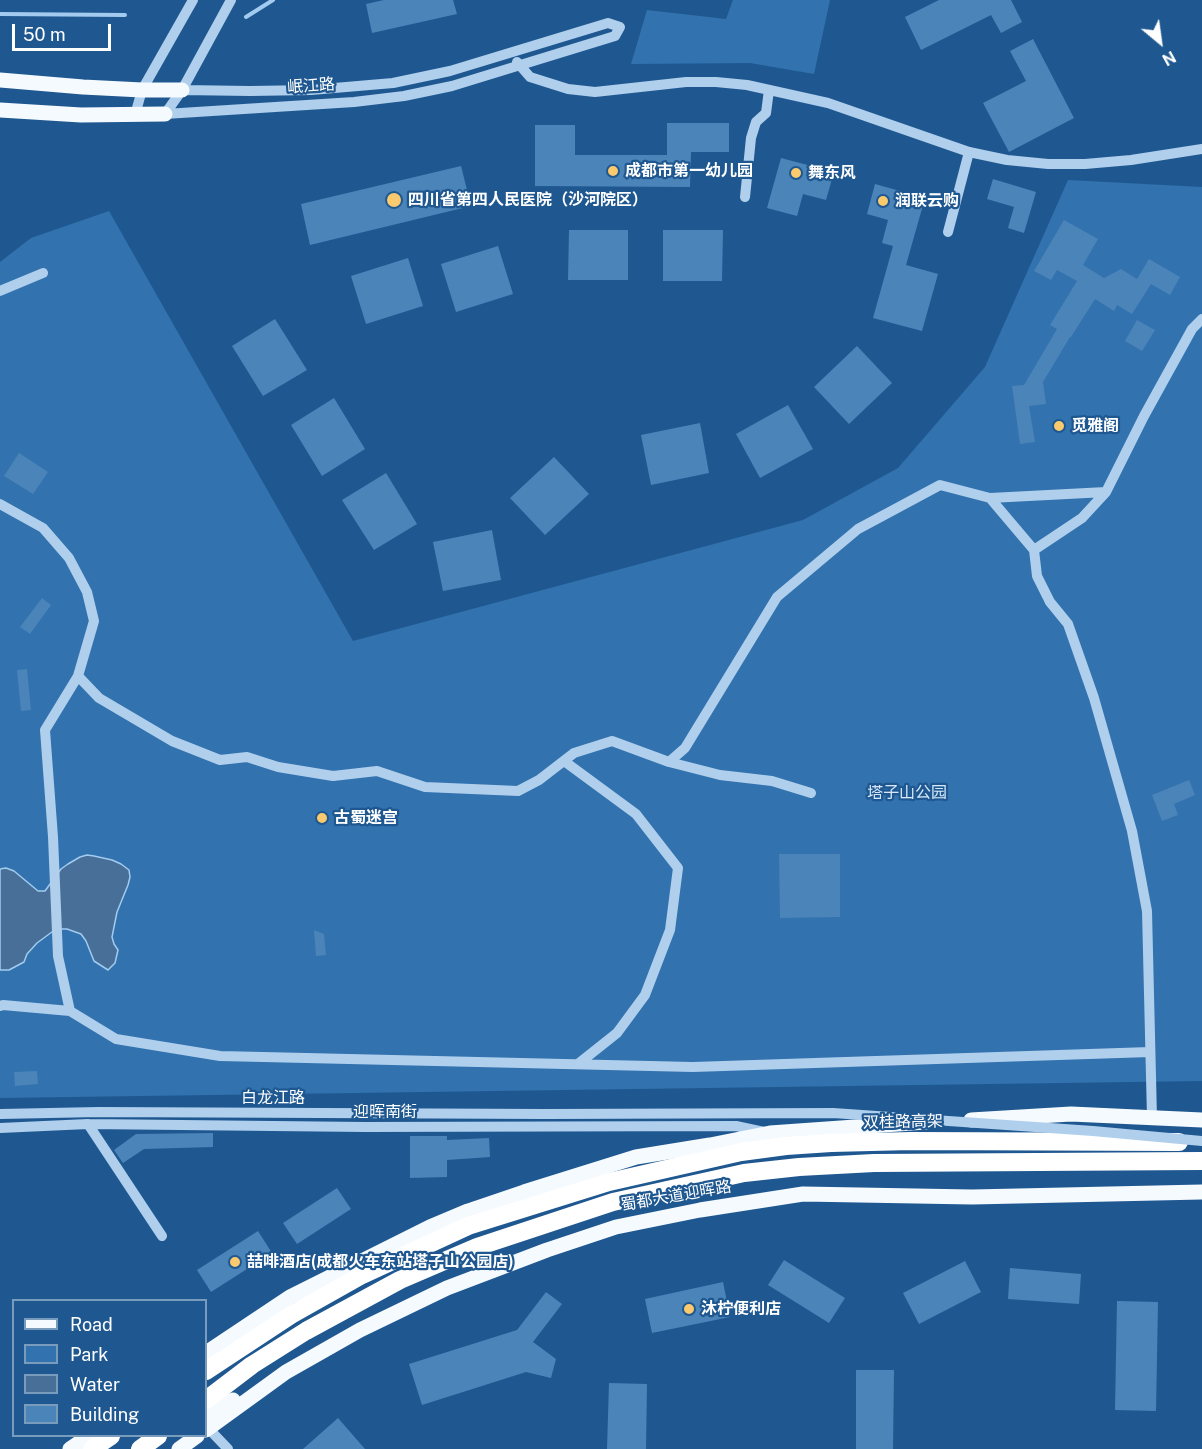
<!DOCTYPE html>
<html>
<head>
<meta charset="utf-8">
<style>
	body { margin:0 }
	#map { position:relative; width:1202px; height:1449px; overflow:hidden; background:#1f5890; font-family:"Public Sans",sans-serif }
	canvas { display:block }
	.legend { position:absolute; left:12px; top:1299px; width:195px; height:138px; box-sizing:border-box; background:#1f5890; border:2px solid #799bbc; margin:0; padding:8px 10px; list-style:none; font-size:18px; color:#fff }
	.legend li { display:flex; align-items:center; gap:12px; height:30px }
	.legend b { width:30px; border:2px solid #799bbc }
	.north { position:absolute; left:1130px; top:12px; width:60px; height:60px; -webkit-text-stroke:4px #1f5890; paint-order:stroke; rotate:151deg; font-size:16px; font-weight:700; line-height:24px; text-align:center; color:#fff }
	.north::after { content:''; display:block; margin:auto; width:21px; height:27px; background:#fff; clip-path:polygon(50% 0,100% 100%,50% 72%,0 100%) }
	.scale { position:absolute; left:12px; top:24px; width:99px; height:27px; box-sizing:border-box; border:3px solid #fff; border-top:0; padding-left:8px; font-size:18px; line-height:21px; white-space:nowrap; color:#fff; -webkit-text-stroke:4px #1f5890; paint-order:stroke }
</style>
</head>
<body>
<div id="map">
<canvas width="1202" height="1449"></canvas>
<ul class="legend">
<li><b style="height:8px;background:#f5faff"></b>Road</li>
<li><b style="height:16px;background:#3272ae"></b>Park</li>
<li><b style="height:16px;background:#476f97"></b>Water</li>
<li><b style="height:16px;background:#4b84b9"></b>Building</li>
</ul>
<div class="north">N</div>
<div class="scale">50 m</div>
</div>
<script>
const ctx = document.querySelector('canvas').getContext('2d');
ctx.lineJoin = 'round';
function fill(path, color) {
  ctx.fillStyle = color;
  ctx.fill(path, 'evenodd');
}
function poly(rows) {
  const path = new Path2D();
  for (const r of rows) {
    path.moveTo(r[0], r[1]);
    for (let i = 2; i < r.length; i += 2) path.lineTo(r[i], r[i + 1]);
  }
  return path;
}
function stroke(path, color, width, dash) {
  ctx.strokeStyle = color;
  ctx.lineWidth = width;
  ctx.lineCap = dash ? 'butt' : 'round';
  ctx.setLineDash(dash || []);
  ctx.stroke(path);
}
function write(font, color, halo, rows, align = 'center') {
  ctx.font = font + ' "Public Sans","Noto Sans SC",sans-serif';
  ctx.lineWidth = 4.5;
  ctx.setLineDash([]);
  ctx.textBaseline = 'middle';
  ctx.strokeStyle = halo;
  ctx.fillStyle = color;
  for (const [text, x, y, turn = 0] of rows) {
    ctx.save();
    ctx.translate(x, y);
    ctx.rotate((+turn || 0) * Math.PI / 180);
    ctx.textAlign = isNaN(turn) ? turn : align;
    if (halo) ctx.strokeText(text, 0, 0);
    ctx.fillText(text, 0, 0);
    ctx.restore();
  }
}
const green = poly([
	[733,0,830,0,814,74,750,63,631,64,647,10,726,19],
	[1068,180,1202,187,1202,1081,0,1098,0,262,31,238,109,211,353,641,803,520,898,468,985,367]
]);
const water = poly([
	[87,855,94,856,112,860,121,864,129,870,130,877,128,885,117,912,112,937,114,944,118,950,115,963,108,970,94,961,86,941,81,934,67,929,56,929,37,943,27,954,24,962,9,970,0,970,0,869,6,868,14,871,38,891,45,891,61,869,68,864,80,857,87,855]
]);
const stream = poly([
	[0,14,125,15],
	[246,17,273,0]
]);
const building = poly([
	[384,0,453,0,457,14,372,33,366,4],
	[939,0,1011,0,1022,22,1001,33,991,15,921,50,905,17],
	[1033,39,1074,118,1009,152,983,103,1026,81,1010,51],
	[667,123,729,123,729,152,691,152,690,187,535,186,535,125,575,125,575,155,667,155],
	[781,158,834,172,826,200,803,194,797,216,767,208],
	[461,166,471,206,310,245,301,204],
	[993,179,1036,192,1024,233,1008,228,1014,207,987,199],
	[875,184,925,198,906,265,938,274,922,331,873,318,893,246,882,243,888,220,867,214],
	[1064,220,1098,239,1083,265,1104,278,1121,269,1137,279,1149,259,1180,277,1170,295,1151,284,1132,314,1117,305,1114,311,1095,299,1071,337,1070,337,1043,382,1046,404,1029,406,1035,442,1020,444,1012,386,1024,385,1057,329,1050,325,1077,281,1057,270,1051,280,1034,271],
	[569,230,628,230,628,280,568,280],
	[663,230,723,230,722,281,663,281],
	[498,246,513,294,456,312,441,264],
	[408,258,423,306,366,324,351,276],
	[275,319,307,370,263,396,232,346],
	[1137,320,1155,330,1142,351,1125,341],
	[857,346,892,383,849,424,814,387],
	[334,398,365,449,322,476,291,425],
	[788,405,813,449,760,478,736,434],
	[700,423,709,473,651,485,641,435],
	[19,453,48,472,33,494,4,476],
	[554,457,589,494,545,535,510,498],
	[386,473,417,524,374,550,342,500],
	[492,530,501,580,443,591,433,542],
	[42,598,51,605,30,634,20,627],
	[27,669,31,710,21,711,17,670],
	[1189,780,1195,795,1174,804,1178,815,1162,821,1152,795],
	[779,854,840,854,840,917,780,918],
	[314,930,324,934,326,955,316,956],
	[37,1071,38,1084,15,1086,14,1072],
	[213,1133,213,1147,144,1149,123,1163,114,1150,136,1134],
	[410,1136,447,1136,447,1140,489,1138,490,1157,447,1160,447,1177,410,1178],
	[337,1188,351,1209,297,1244,283,1223],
	[258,1231,272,1253,211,1292,197,1270],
	[784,1260,845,1298,829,1323,768,1285],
	[965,1261,981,1292,919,1324,903,1293],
	[1010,1268,1081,1274,1079,1304,1008,1299],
	[723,1282,730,1317,652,1333,645,1299],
	[546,1292,562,1304,533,1342,556,1359,551,1378,526,1372,422,1405,409,1364,517,1330],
	[1117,1301,1158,1302,1156,1411,1115,1410],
	[856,1370,894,1370,893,1449,856,1449],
	[609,1383,647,1384,646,1449,607,1449],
	[338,1418,365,1449,303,1449]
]);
const minor = poly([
	[517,62,530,77,568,89,595,92,686,82,716,82,747,85,828,103,969,152,1007,160,1048,164,1085,164,1131,160,1202,149],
	[165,114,354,102,404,96,452,86,615,36,620,27,608,23,450,71,393,83,311,90,250,91,182,90],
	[165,114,182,90,231,0],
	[135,115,142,90,193,0],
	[745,197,751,138,756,122,766,113,769,90],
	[948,232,969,152],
	[0,291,43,273],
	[990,498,1034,550,1037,576,1050,602,1068,624,1094,698,1132,831,1147,911,1152,1118],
	[0,504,43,528,69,558,87,592,94,621,78,676,99,698,172,741,220,760,247,757,278,767,333,776,377,771,425,787,518,791,539,780,574,753,612,741,669,762,685,748,777,597,858,529,940,485,990,498,1106,492],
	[1034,550,1082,518,1106,492,1144,416,1192,329,1202,319],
	[564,761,636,814,678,868,670,930,645,995,617,1033,578,1064],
	[669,762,720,775,772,781,811,793],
	[0,1006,3,1005,70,1011,116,1039,220,1056,693,1067,1150,1052],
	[70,1011,58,956,53,837,45,730,78,676],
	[0,1114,99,1112,545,1114],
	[88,1124,162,1236],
	[0,1128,88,1124,365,1127,736,1126,764,1132],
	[208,1428,228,1449]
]);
const major = poly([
	[0,80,83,87,142,90,182,90],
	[0,110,81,115,165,114],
	[971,1120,1071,1114,1202,1120],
	[206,1353,290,1297,430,1227,468,1211,524,1192,636,1157,710,1145,770,1133,926,1122],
	[206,1414,233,1400],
	[206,1430,286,1372,360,1330,447,1288,547,1250,616,1227,700,1210,803,1194,972,1197,1202,1192],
	[70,1449,89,1436],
	[179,1449,197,1436]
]);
const highway = poly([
	[206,1371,291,1315,362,1275,468,1226,609,1182,741,1152,786,1146,831,1143,911,1141,1179,1142],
	[206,1400,252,1365,306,1331,400,1280,477,1247,613,1202,744,1173,799,1167,874,1163,1202,1161],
	[92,1449,111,1436],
	[140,1449,158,1436]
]);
const minorBridge = poly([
	[545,1114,833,1113,1093,1131,1202,1141]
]);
const markers = [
	[613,171,6,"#fbc96e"],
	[796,173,6,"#fbc96e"],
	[394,200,8,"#fbc96e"],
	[883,201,6,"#fbc96e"],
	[1059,426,6,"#fbc96e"],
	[322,818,6,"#fbc96e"],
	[235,1262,6,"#fbc96e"],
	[689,1309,6,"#fbc96e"]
];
const streetNames = [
	["岷江路",311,86,-4],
	["白龙江路",273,1098],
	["迎晖南街",385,1112],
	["双桂路高架",903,1122,-1],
	["蜀都大道迎晖路",676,1196,-10]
];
const poiNames = [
	["成都市第一幼儿园",625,171],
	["舞东风",808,173],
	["四川省第四人民医院（沙河院区）",408,200],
	["润联云购",895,201],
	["觅雅阁",1071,426],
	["古蜀迷宫",334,818],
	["喆啡酒店(成都火车东站塔子山公园店)",247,1262],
	["沐柠便利店",701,1309]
];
const parkNames = [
	["塔子山公园",907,793]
];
fill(green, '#3272ae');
fill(water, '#476f97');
stroke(water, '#a2cbef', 1.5);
stroke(stream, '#a2cbef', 4);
fill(building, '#4b84b9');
stroke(minor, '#afcfed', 10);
stroke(major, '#f5faff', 15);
stroke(highway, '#fff', 18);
stroke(minorBridge, '#afcfed', 10);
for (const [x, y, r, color] of markers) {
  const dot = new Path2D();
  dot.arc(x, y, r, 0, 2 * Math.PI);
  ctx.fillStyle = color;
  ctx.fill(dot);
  stroke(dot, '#1f5890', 2);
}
write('16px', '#fff', '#1f5890', streetNames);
write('bold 16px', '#fff', '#1f5890', poiNames, 'left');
write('16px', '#d4e8fa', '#1f5890', parkNames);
</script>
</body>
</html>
